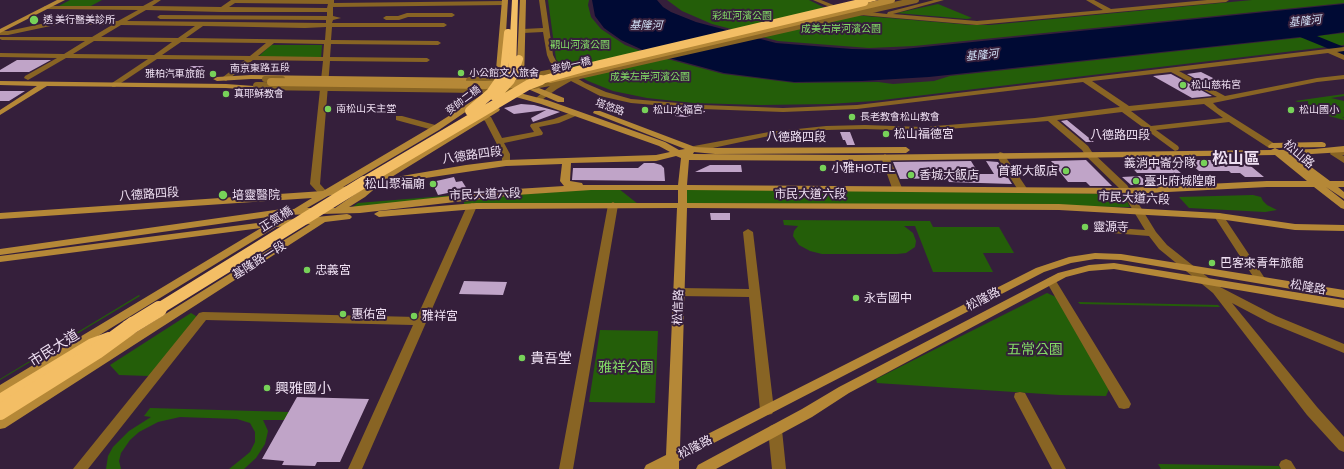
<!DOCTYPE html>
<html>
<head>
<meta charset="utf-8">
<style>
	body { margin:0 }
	canvas { display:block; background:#351f3b }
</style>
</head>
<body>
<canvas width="1344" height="469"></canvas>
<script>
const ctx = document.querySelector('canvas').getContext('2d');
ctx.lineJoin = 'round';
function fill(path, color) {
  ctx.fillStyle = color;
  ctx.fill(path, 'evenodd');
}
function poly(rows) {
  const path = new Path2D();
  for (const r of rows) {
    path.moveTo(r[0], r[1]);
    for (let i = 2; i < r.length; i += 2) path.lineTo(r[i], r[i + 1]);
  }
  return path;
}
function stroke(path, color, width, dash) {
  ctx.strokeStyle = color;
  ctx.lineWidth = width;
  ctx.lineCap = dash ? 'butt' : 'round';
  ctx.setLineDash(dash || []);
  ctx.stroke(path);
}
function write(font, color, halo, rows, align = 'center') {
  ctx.font = font + ' Commissioner,"Noto Sans TC",sans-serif';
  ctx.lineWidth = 4;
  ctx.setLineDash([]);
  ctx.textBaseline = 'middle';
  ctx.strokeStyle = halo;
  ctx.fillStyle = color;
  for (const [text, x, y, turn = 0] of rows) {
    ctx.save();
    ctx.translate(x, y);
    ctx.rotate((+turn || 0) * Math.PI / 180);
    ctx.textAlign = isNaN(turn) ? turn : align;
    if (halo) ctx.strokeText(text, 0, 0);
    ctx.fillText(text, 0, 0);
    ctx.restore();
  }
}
const green = poly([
	[70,0,102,0,89,7,57,7],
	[548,0,589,0,588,5,591,17,601,29,625,45,649,54,723,74,795,83,878,82,893,84,934,81,950,76,1344,33,1344,45,874,101,829,104,761,105,694,103,647,98,613,91,588,81,562,66,556,59],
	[667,0,809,0,823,7,853,15,971,25,990,25,1252,0,1344,0,1344,3,914,46,869,48,778,41,712,24,682,11],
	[938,4,972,18,967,19,897,13],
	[271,45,322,45,321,58,258,57],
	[1344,94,1344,96,1331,98,1344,101,1344,117,1342,118,1344,118,1344,120,1329,116,1312,108,1308,105,1308,101,1298,102,1295,101],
	[554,187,350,209,358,203],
	[687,187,1120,194,1123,195,1130,207,686,203],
	[619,189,638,204,464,205,464,202,512,195,583,190],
	[1253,195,1261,197,1263,201,1267,205,1277,210,1265,212,1189,208,1179,197],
	[783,220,930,221,933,227,999,227,1014,253,983,253,993,272,933,272,915,226,904,226,913,233,916,241,915,247,906,253,897,254,822,254,810,251,799,245,793,236,794,231,798,226,784,225],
	[1047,293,1056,297,1109,389,1106,396,1060,395,877,383,876,379],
	[139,295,140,296,0,380,0,379],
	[1078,302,1218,305,1220,307,1080,304],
	[191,313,196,316,196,320,149,376,119,375,110,365],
	[600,330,658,331,655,403,589,402],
	[150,408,289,412,284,420,263,420,268,431,265,444,256,458,244,469,229,469,244,457,250,452,255,442,255,432,250,423,237,419,180,417,158,422,139,432,130,440,121,453,119,461,121,469,106,469,108,456,113,447,129,431,151,417,144,416],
	[1158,464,1279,466,1281,469,1161,469]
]);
const water = poly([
	[592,0,657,0,663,7,671,12,696,22,776,43,852,49,894,50,1344,4,1344,32,1317,36,1344,47,1344,55,1300,37,929,77,862,81,794,82,724,73,647,52,621,40,604,28,595,16]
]);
const building = poly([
	[17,60,51,60,29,72,0,72,0,70],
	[191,66,204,66,193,75,179,75],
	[1201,72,1219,81,1234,88,1217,90,1187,74],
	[1171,74,1212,96,1192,98,1153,76],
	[0,91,25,91,9,101,0,101],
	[521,104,534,105,560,112,533,122,531,118,546,110,514,114,504,108],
	[676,108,705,111,705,112,685,117,675,116],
	[1067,120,1094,142,1086,142,1061,121],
	[840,132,850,132,855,145,847,145,845,140,843,140],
	[1157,158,1158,160,1166,160,1181,173,1137,173,1125,160],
	[1086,160,1112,186,1090,186,1086,182,1068,182,1051,161],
	[1186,160,1236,160,1239,163,1247,163,1264,177,1245,177,1240,173,1231,173,1229,171,1199,171],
	[971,161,979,174,994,174,986,161,998,162,1012,184,949,182,947,178,900,179,893,162],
	[644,163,654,163,661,165,664,168,665,181,572,180,573,168,638,168],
	[857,164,882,164,885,173,860,173],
	[710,165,741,165,742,172,695,172],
	[1140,176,1150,185,1131,185,1122,177],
	[454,177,456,182,462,181,467,189,438,195,432,182],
	[710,213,730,213,730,220,711,220],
	[464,281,507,282,503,295,459,294],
	[297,397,369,399,340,462,317,462,315,466,282,465,284,461,262,459]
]);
const street = poly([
	[154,0,161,0,152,6,221,7,231,0,334,0,334,3,505,1,508,3,505,5,333,7,333,16,341,18,333,20,332,23,444,23,447,25,444,27,332,27,331,40,438,41,441,43,438,45,331,44,330,57,427,58,430,60,427,62,330,61,320,184,329,194,324,197,321,196,310,184,323,61,253,60,226,81,222,79,223,77,245,60,157,59,115,87,112,87,112,83,148,59,66,58,28,80,24,78,25,76,57,58,0,57,0,53,64,54,85,41,2,40,0,39,0,37,92,37,112,25,60,24,8,35,0,35,0,31,8,31,60,20,118,21,138,10,47,9,44,7,45,6,143,6,154,0],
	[235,3,328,4,327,8,229,7,235,3],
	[146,10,221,12,327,12,327,16,160,15,157,17,160,19,326,20,326,23,127,21,146,10],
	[121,25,195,26,178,38,101,37,121,25],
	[203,26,305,28,326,27,325,40,186,38,203,26],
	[94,41,172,42,154,55,73,54,94,41],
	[181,42,266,43,250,56,162,55,181,42],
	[274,43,324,44,323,57,258,56,274,43],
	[539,0,545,0,553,55,556,61,567,72,585,83,606,92,631,99,702,105,783,108,857,105,1344,47,1344,51,1337,52,1344,55,1344,60,1328,53,1179,71,1225,96,1317,78,1344,75,1344,79,1317,82,1213,103,1218,108,1275,144,1276,146,1275,148,1269,148,1229,122,1156,130,1178,146,1179,148,1178,150,1175,151,1122,112,1057,120,1088,146,1092,152,1127,185,1156,232,1167,245,1220,287,1276,316,1344,344,1344,353,1268,322,1232,303,1317,407,1344,437,1344,452,1339,450,1307,415,1213,293,1159,249,1149,236,1099,232,1098,230,1099,228,1103,227,1145,230,1120,189,1086,156,1082,150,1048,121,923,131,865,129,826,130,769,136,694,152,690,149,694,146,769,132,826,126,865,125,923,127,1035,118,1120,107,1083,82,857,109,783,112,702,109,631,103,600,96,571,81,557,89,539,102,535,100,536,98,551,85,566,78,550,62,547,55,543,32,523,33,520,31,523,29,543,28,539,0],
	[1171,72,1217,97,1129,106,1092,81,1171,72],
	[1204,104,1223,118,1151,126,1131,111,1204,104],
	[813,0,821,0,836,6,860,11,887,14,888,12,934,0,944,0,893,14,977,21,1103,10,1086,0,1094,0,1111,9,1207,0,1229,0,1226,2,977,25,860,15,832,8,813,0],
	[407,13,452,13,455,15,452,17,408,17,399,20,386,20,383,18,386,16,398,16,407,13],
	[575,111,579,113,578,115,559,123,539,127,543,133,542,135,504,143,510,154,510,163,506,166,502,163,502,154,485,121,479,117,483,115,491,117,502,138,534,132,530,126,531,124,554,119,575,111],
	[396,116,402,116,439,126,440,128,436,130,433,130,396,120,396,116],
	[1344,149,1344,155,1342,155,1344,156,1344,163,1330,154,1331,152,1344,149],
	[1000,152,1003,153,1028,190,1026,192,1020,192,1018,190,996,155,1000,152],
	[885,154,889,157,902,188,900,190,894,190,892,188,881,157,885,154],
	[613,202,618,205,573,469,559,469,608,205,613,202],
	[472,203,477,206,362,469,348,469,413,325,206,320,88,469,73,469,199,313,203,312,417,317,467,206,472,203],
	[1219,213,1222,214,1264,277,1265,279,1264,281,1256,281,1214,216,1219,213],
	[748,229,753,232,774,410,772,414,767,415,762,414,760,410,749,297,679,296,675,295,673,292,675,289,679,288,749,289,743,232,748,229],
	[1051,277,1055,279,1056,281,1129,400,1131,404,1129,408,1124,409,1119,408,1046,281,1047,279,1051,277],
	[1020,392,1025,393,1066,469,1052,469,1014,397,1015,393,1020,392],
	[775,424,780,426,782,430,786,469,772,469,768,430,770,426,775,424],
	[1286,459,1291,461,1296,469,1281,469,1279,465,1281,461,1286,459]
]);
const secondary = poly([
	[57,0,65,0,0,33,0,29,57,0],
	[502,0,508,0,503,81,499,83,495,81,502,0],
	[520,0,526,0,524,82,564,98,564,102,558,102,521,86,517,89,513,87,516,83,520,0],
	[251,75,479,78,483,80,479,82,251,79,217,81,213,79,217,77,251,75],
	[0,81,226,84,268,87,272,89,268,91,226,88,47,86,0,115,0,110,37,86,0,85,0,81],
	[505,90,508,90,547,100,665,142,679,150,685,149,593,113,594,111,600,111,695,147,715,148,906,147,910,150,906,153,715,154,694,152,693,154,854,155,1271,150,1275,148,1269,148,1268,146,1272,143,1322,142,1325,143,1326,145,1325,147,1275,148,1279,150,1314,149,1344,146,1344,152,1295,155,1330,181,1344,181,1344,187,1338,187,1344,192,1344,199,1326,187,1344,201,1344,209,1341,208,1314,187,1267,187,1128,194,687,190,687,203,1059,204,1219,213,1295,224,1344,225,1344,231,1295,230,1219,219,1059,210,687,208,680,448,1036,268,1069,257,1095,253,1121,254,1344,290,1344,298,1121,260,1095,259,1071,263,1044,272,679,461,679,469,644,469,646,465,666,455,677,208,476,209,379,217,374,214,379,211,476,203,678,203,678,190,591,190,516,195,360,213,282,215,0,255,0,249,282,209,294,209,312,198,0,219,0,213,323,191,433,126,480,96,483,96,483,100,439,130,343,187,373,181,496,107,500,109,499,111,390,178,466,165,506,160,656,155,670,152,659,146,541,104,505,94,505,90],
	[1275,155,1307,181,1267,181,1128,188,687,185,689,160,854,161,1275,155],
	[676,156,681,158,678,185,583,185,582,183,570,181,571,163,656,161,676,156],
	[562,164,560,181,564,186,516,189,349,207,365,197,379,185,506,166,562,164],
	[364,188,335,208,307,208,328,196,364,188],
	[347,214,350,215,352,217,350,219,325,222,5,428,0,429,0,417,310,224,276,227,0,396,0,385,261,228,0,262,0,256,265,222,347,214],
	[1114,263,1344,300,1344,308,1114,269,1089,271,1066,277,849,393,812,417,716,469,696,469,698,465,802,409,839,387,1058,273,1089,265,1114,263]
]);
const highway = poly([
	[512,0,518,0,516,73,523,82,519,85,516,84,508,73,512,0],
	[878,0,864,4,861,2,864,0,878,0],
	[108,332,113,333,115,337,113,341,99,347,6,405,0,407,0,393,89,339,108,332]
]);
const streetBridgeFar1 = poly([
	[265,79,282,79],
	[470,81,521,78,569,69],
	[557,81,916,0]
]);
const streetBridge = poly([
	[470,81,479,80],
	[257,86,480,89,516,88,561,80]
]);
const secondaryBridgeFar1 = poly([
	[550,80,892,0]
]);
const secondaryBridge = poly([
	[271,82,485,85,535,83]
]);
const highwayBridgeFar3 = poly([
	[499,81,504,72,508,33],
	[509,81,513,77,519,59],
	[538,81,588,67,864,2]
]);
const highwayBridgeFar2 = poly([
	[495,96,510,80],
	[470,111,491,93,500,80],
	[362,183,528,85,541,80]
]);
const highwayBridgeFar1 = poly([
	[157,310,364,182]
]);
const highwayBridge = poly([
	[128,328,159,309],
	[0,412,97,351,134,324]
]);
const markers = [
	[34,20,5,"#77d259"],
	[461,73,4,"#77d259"],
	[213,74,4,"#77d259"],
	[1183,85,4,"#77d259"],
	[226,94,4,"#77d259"],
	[328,109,4,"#77d259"],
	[645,110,4,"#77d259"],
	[1291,110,4,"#77d259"],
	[852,117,4,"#77d259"],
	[886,134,4,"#77d259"],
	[1204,163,4,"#77d259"],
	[823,168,4,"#77d259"],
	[1066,171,4,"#77d259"],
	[911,175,4,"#77d259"],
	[1136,181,4,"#77d259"],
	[433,184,4,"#77d259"],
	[223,195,5,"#77d259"],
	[1085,227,4,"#77d259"],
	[1212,263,4,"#77d259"],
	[307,270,4,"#77d259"],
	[856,298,4,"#77d259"],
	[343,314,4,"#77d259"],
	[414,316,4,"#77d259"],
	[522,358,4,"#77d259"],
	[267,388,4,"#77d259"]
];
const farParknames = [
	["彩虹河濱公園",742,16],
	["成美右岸河濱公園",841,29],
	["觀山河濱公園",580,45],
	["成美左岸河濱公園",650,77]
];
const farPoinames = [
	["透 美行醫美診所",43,20],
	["小公館文人旅舍",469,73],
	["雅柏汽車旅館",205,74,"right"],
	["松山慈祐宮",1191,85],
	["真耶穌教會",234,94],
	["南松山天主堂",336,109],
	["松山水福宮",653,110],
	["松山國小",1299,110],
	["長老教會松山教會",860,117]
];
const farStreetnames = [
	["麥帥一橋",571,65,-13],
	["南京東路五段",260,68,-1],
	["麥帥二橋",463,100,-37],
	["塔悠路",610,107,20]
];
const farWaternames = [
	["基隆河",1305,21,-6],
	["基隆河",646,25],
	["基隆河",982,55,-6]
];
const poiNames = [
	["松山福德宮",894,134],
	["義消中崙分隊",1196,163,"right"],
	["小雅HOTEL",831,168],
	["首都大飯店",1058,171,"right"],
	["香城大飯店",919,175],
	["臺北府城隍廟",1144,181],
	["松山聚福廟",425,184,"right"],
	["培靈醫院",232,195],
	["靈源寺",1093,227],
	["巴客來青年旅館",1220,263],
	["忠義宮",315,270],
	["永吉國中",864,298],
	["惠佑宮",351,314],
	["雅祥宮",422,316]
];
const streetNames = [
	["八德路四段",1120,135],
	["八德路四段",796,137],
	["松山路",1299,154,40],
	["八德路四段",472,155,-8],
	["八德路四段",149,194,-4],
	["市民大道六段",485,194,-2],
	["市民大道六段",810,194],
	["市民大道六段",1134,198,3],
	["正氣橋",276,219,-32],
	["基隆路一段",259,260,-32],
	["松隆路",1308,287,10],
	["松隆路",983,299,-27],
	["松信路",678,307,-88],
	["松隆路",695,447,-27]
];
const nearStreetnames = [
	["市民大道",54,348,-32]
];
const nearParknames = [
	["五常公園",1035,349],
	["雅祥公園",626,367]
];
const nearPoinames = [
	["貴吾堂",530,358],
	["興雅國小",275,388]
];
const districtNames = [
	["松山區",1236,159]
];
fill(green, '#245e09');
fill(water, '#000a34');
fill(building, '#c0a4c8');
fill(street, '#886424');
fill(secondary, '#b58837');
fill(highway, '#f3be65');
stroke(streetBridgeFar1, '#886424', 6);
stroke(streetBridge, '#886424', 8);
stroke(secondaryBridgeFar1, '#b58837', 6);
stroke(secondaryBridge, '#b58837', 8);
stroke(highwayBridgeFar3, '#f3be65', 8);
stroke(highwayBridgeFar2, '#f3be65', 10);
stroke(highwayBridgeFar1, '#f3be65', 12);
stroke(highwayBridge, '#f3be65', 16);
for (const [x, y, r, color] of markers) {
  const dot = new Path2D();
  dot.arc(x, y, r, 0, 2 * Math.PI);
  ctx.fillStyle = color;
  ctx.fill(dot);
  stroke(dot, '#351f3b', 1.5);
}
write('10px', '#83db66', '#351f3b', farParknames);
write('10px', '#efe0f3', '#351f3b', farPoinames, 'left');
write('10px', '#efe0f3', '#351f3b', farStreetnames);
write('italic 11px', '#d2e1f7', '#351f3b', farWaternames);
write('12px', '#efe0f3', '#351f3b', poiNames, 'left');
write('12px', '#efe0f3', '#351f3b', streetNames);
write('14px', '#efe0f3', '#351f3b', nearStreetnames);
write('14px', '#83db66', '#351f3b', nearParknames);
write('14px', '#efe0f3', '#351f3b', nearPoinames, 'left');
write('bold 16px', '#efe0f3', '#351f3b', districtNames);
</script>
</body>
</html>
